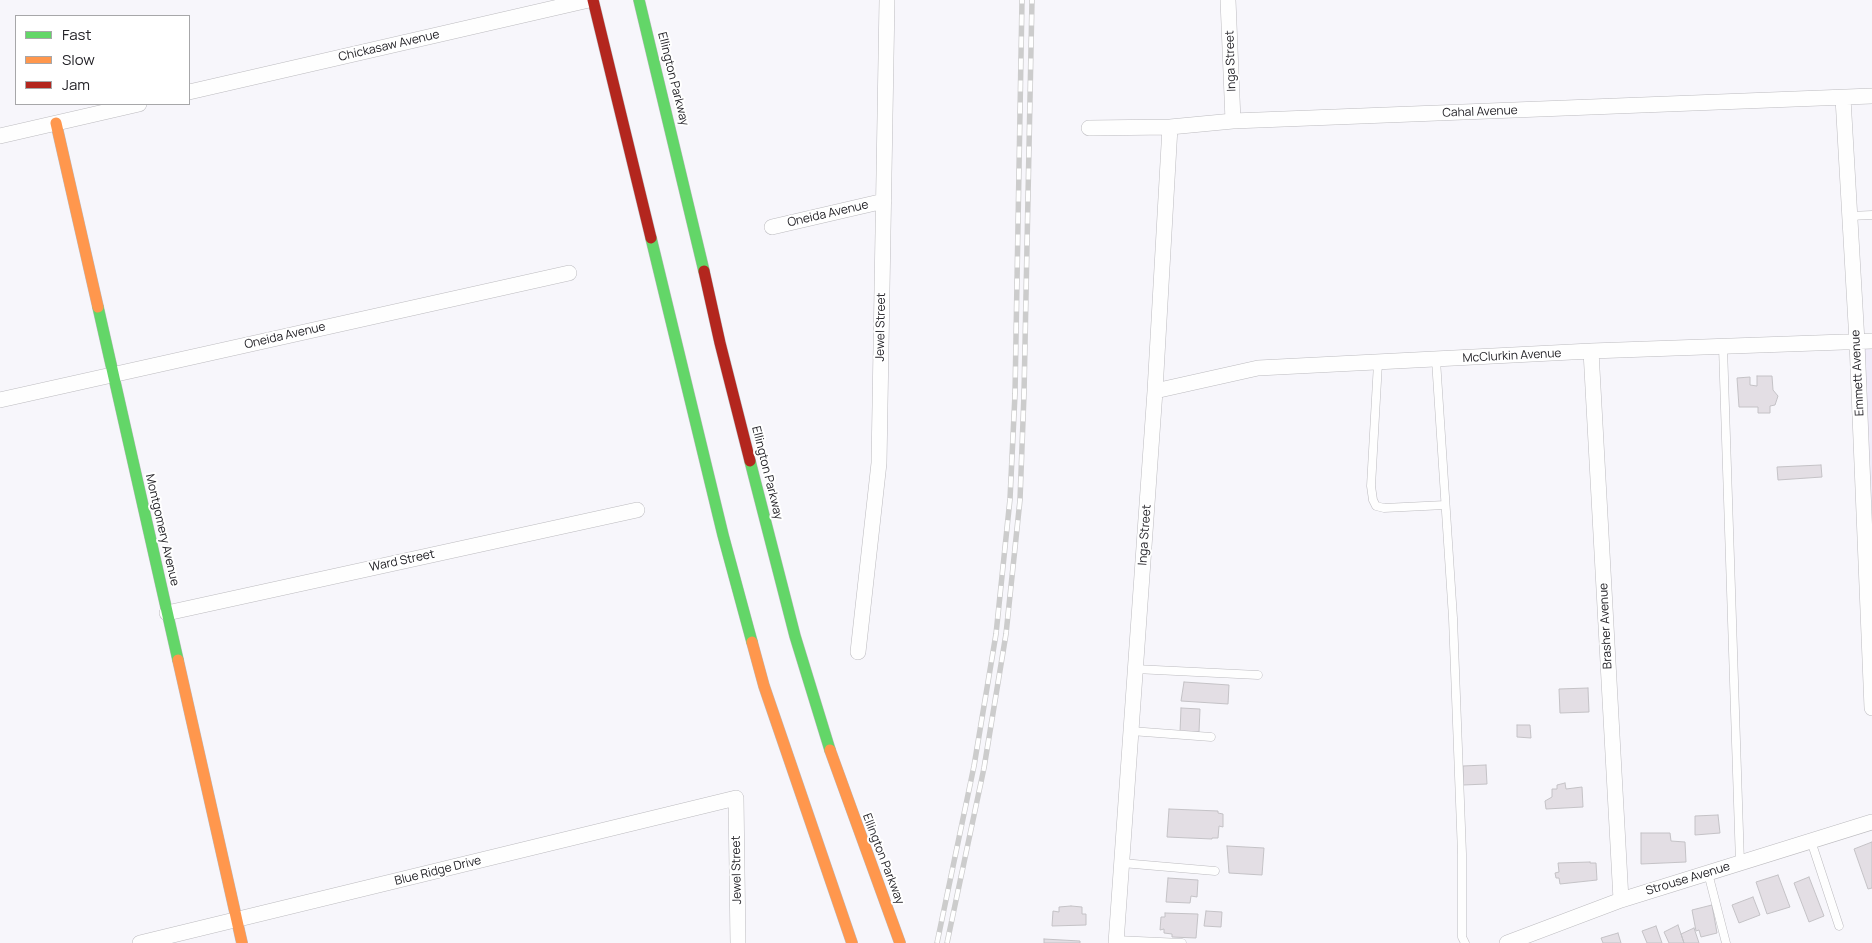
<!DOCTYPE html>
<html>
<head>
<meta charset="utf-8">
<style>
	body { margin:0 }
	#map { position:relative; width:1872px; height:943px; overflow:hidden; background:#f7f6fb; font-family:Manrope,sans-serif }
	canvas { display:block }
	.legend { position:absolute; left:15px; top:15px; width:175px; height:90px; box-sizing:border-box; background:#fff; border:1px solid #a7a7a9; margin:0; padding:6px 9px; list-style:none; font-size:15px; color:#242328 }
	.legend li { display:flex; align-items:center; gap:10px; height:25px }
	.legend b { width:25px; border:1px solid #a7a7a9 }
</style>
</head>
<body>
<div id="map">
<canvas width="1872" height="943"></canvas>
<ul class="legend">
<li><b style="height:6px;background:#63d668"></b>Fast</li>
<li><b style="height:6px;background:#ff974d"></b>Slow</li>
<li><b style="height:6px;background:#b3261e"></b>Jam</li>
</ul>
</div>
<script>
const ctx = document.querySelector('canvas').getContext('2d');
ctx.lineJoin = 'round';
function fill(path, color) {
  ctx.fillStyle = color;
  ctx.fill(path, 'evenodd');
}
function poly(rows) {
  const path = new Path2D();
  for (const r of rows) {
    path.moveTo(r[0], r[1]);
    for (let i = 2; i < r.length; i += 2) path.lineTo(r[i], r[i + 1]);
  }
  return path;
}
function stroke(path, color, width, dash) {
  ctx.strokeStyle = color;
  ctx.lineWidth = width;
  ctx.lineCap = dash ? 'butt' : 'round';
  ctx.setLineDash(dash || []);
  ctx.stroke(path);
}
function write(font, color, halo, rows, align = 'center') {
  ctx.font = font + ' Manrope,sans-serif';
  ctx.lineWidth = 4;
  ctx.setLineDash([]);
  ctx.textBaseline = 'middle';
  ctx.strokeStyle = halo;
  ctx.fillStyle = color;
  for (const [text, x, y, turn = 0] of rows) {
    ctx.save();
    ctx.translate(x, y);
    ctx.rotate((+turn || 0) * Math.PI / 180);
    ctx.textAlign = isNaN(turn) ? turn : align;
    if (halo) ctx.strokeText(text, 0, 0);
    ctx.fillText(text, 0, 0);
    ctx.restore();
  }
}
const built = poly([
	[1864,348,1872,348,1872,522]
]);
const building = poly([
	[1757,376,1772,376,1773,390,1778,396,1775,405,1770,406,1770,413,1758,413,1758,407,1739,407,1737,378,1750,377,1750,385,1757,386,1757,376],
	[1821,465,1822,477,1778,480,1777,467,1821,465],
	[1184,682,1229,685,1228,704,1181,701,1184,682],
	[1588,688,1589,712,1560,713,1559,689,1588,688],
	[1181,708,1200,709,1199,732,1180,732,1181,708],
	[1517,725,1530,725,1531,738,1517,737,1517,725],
	[1486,765,1487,784,1463,785,1463,766,1486,765],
	[1565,783,1566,789,1582,787,1583,807,1546,809,1545,801,1552,797,1552,789,1557,789,1557,785,1565,783],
	[1169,809,1218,811,1218,813,1223,814,1223,827,1219,826,1218,838,1212,838,1212,839,1167,837,1169,809],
	[1718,815,1720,833,1695,835,1695,816,1718,815],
	[1641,833,1670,833,1671,841,1685,842,1686,862,1641,864,1641,833],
	[1872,842,1872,888,1868,889,1854,849,1872,842],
	[1227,846,1264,848,1262,875,1229,873,1227,846],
	[1590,862,1590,863,1596,863,1597,880,1560,884,1559,878,1556,878,1555,873,1559,872,1558,863,1590,862],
	[1778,875,1790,907,1767,914,1756,882,1778,875],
	[1809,877,1824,916,1809,922,1794,883,1809,877],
	[1168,878,1198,880,1197,897,1191,896,1190,903,1166,902,1168,878],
	[1753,897,1760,915,1739,923,1732,905,1753,897],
	[1712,905,1717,933,1701,937,1699,930,1696,931,1692,910,1712,905],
	[1071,906,1082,907,1082,914,1086,914,1086,925,1052,926,1053,911,1059,912,1059,907,1071,906],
	[1206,911,1222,912,1221,927,1204,926,1206,911],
	[1165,913,1198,914,1196,938,1172,937,1172,934,1164,933,1164,929,1160,930,1161,917,1165,917,1165,913],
	[1678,925,1684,943,1669,943,1664,932,1678,925],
	[1656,926,1662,943,1647,943,1642,931,1656,926],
	[1694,928,1699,943,1684,943,1681,934,1694,928],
	[1618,933,1621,943,1603,943,1601,938,1618,933],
	[1044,939,1080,941,1080,943,1044,943,1044,939]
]);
const lane = poly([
	[1850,216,1872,215],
	[1723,347,1740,863],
	[1436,360,1453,618,1462,854,1462,937,1465,943],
	[1378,363,1371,486,1373,500,1376,506,1384,508,1445,505],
	[1135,669,1258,675],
	[1131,731,1211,737],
	[1811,841,1839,926],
	[1122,863,1215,871],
	[1708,873,1726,943],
	[1116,940,1182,943]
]);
const street = poly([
	[1228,0,1233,121],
	[189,92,589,0],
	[1843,98,1857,342,1872,708],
	[1089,128,1170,127,1233,121,1872,96],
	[0,136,139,104],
	[772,227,884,201],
	[1591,351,1621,900],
	[1155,391,1258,368,1591,351,1872,341],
	[0,400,569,273],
	[167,613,637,510],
	[858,652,879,463,887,0],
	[140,943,736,798,738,943],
	[1116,943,1155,391,1170,127],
	[1507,943,1621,900,1872,822]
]);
const fast = poly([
	[639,0,704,271],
	[651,238,723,535,752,642],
	[98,307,178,660],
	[750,461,795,636,830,750]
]);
const slow = poly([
	[56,123,98,307],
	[752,642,764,686,852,943],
	[178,660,242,943],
	[830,750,900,943]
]);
const jam = poly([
	[593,0,651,238],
	[704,271,720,343,750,461]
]);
const rail = poly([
	[937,943,974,766,996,634,1010,499,1015,394,1022,0],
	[947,943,984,768,1006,634,1020,500,1024,394,1032,0]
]);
const streetNames = [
	["Chickasaw Avenue",389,46,-13],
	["Inga Street",1231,61,-92],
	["Ellington Parkway",673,79,76],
	["Cahal Avenue",1480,112,-2],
	["Oneida Avenue",828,214,-13],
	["Jewel Street",881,327,-89],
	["Oneida Avenue",285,336,-13],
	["McClurkin Avenue",1512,356,-3],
	["Emmett Avenue",1858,373,-93],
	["Ellington Parkway",767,473,76],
	["Montgomery Avenue",162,530,77],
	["Inga Street",1145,535,-86],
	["Ward Street",402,561,-12],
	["Brasher Avenue",1606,626,-93],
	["Ellington Parkway",883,859,69],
	["Jewel Street",737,870,-91],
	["Blue Ridge Drive",438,871,-14],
	["Strouse Avenue",1688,879,-17]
];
fill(built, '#f0ecf9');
fill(building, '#e3dee4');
stroke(building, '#c4c2c6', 1);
stroke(lane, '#bcbbbf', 9);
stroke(street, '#bcbbbf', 16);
stroke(fast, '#bcbbbf', 12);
stroke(slow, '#bcbbbf', 12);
stroke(jam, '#bcbbbf', 12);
stroke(lane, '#fefefe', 8);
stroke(street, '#fefefe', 15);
stroke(fast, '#63d668', 11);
stroke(slow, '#ff974d', 11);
stroke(jam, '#b3261e', 11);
stroke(rail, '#ccc', 5.5);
stroke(rail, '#fff', 4, [11]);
write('12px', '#242328', '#fff', streetNames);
</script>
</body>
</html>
